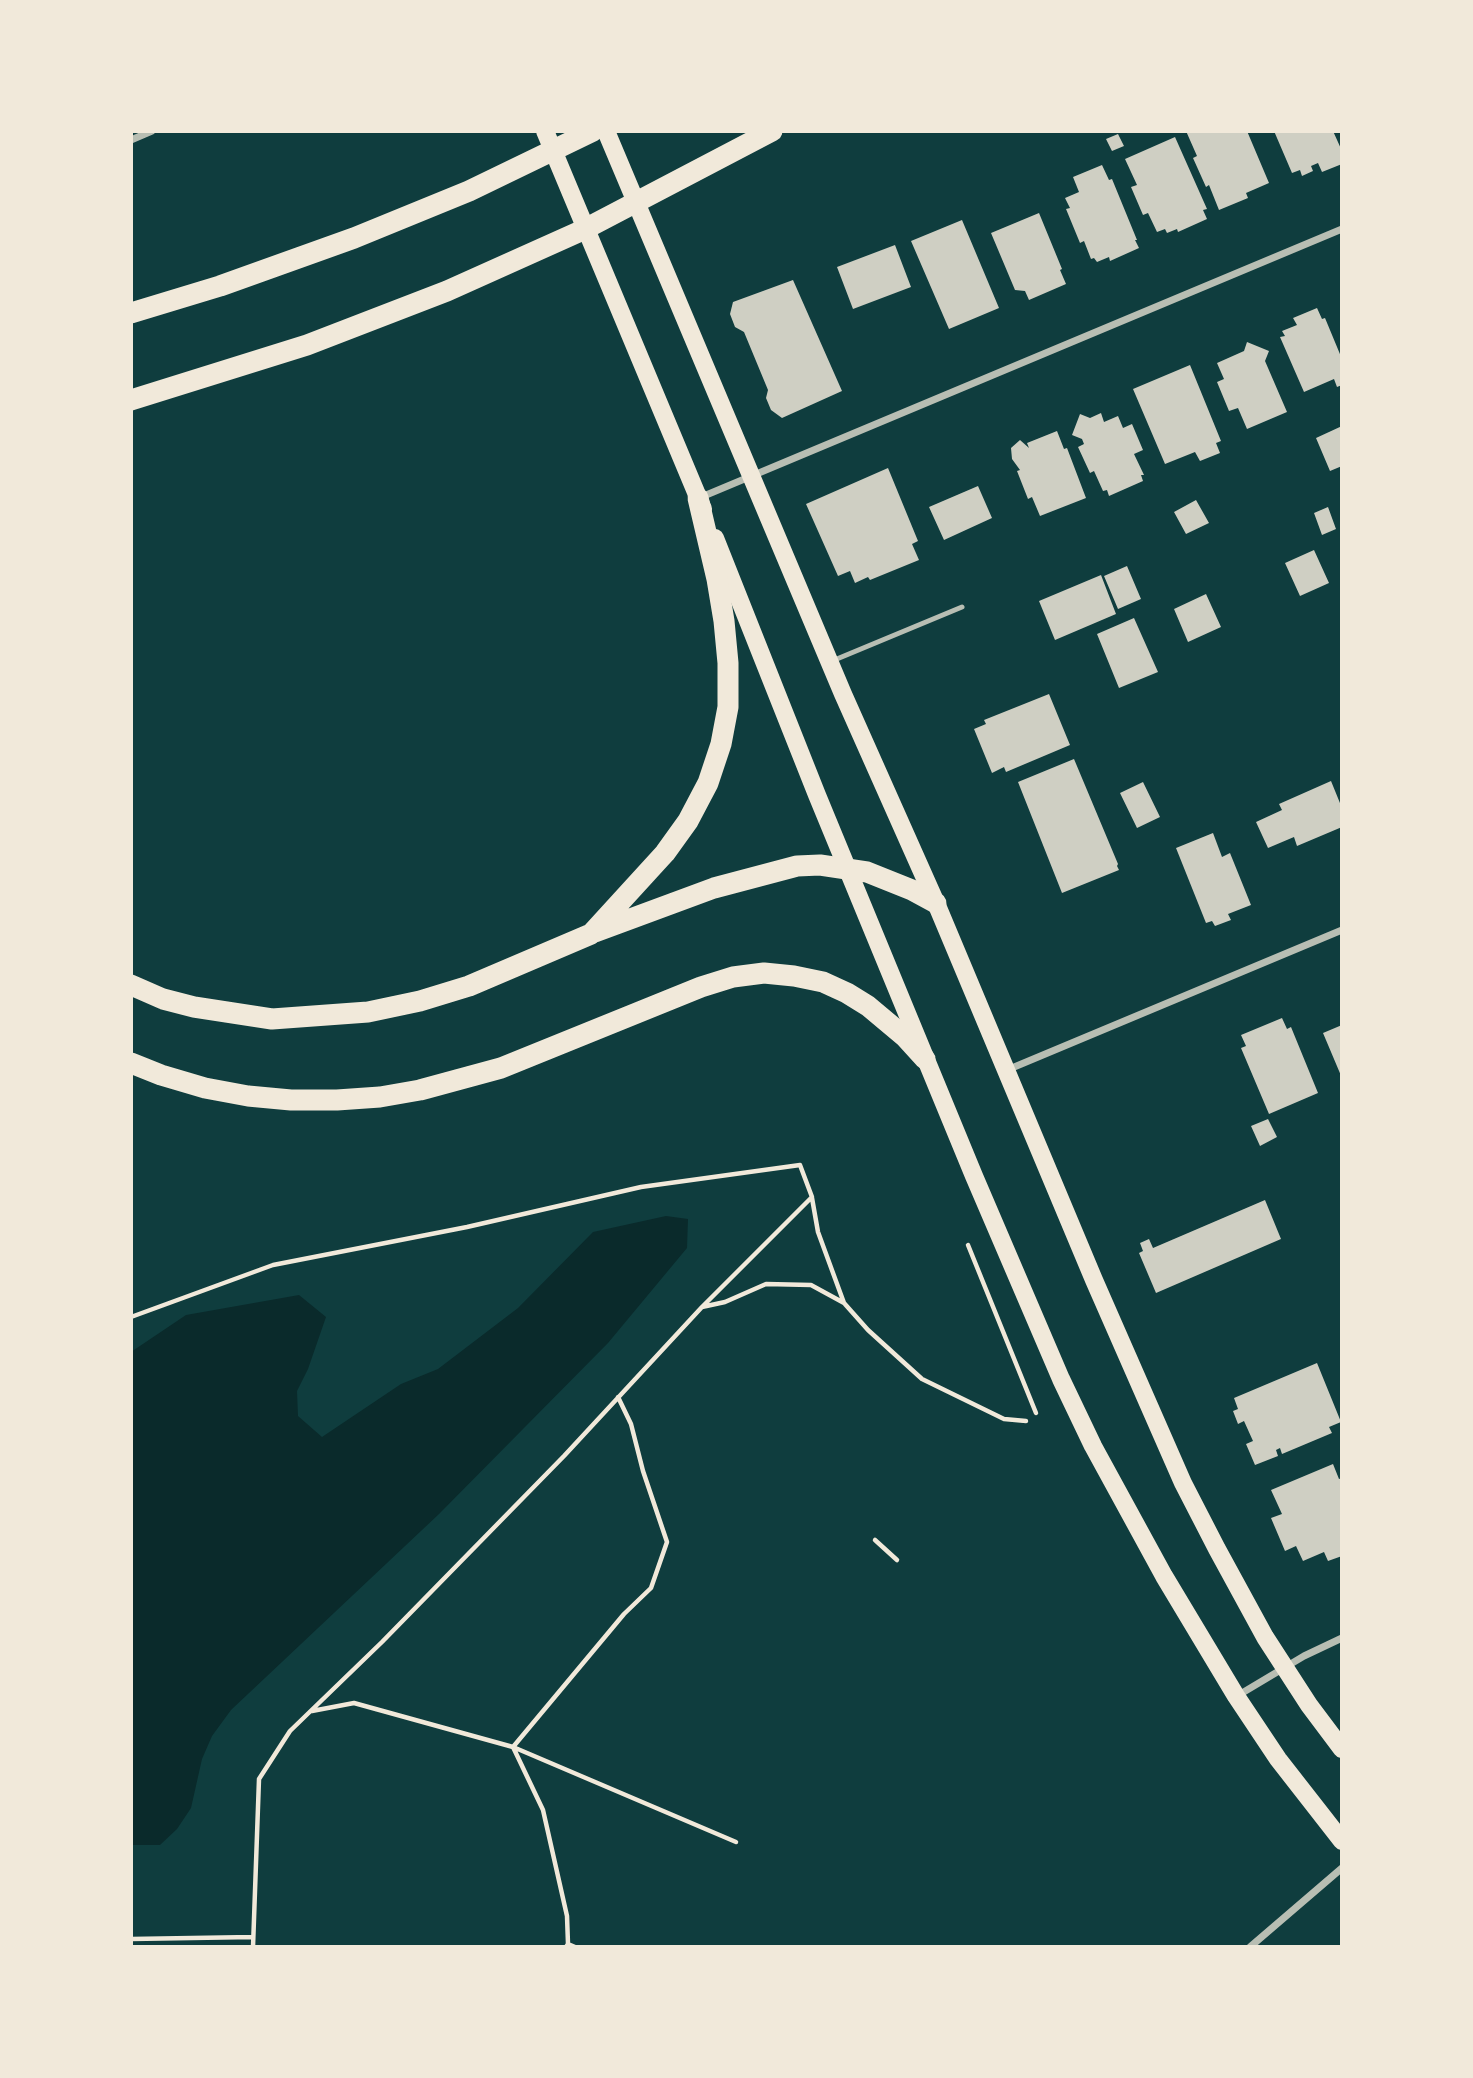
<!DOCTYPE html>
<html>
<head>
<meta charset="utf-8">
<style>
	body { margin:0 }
	#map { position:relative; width:1473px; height:2078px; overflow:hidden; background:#0f3d3e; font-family:"PT Sans Narrow",sans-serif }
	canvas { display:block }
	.frame { position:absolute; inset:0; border:133px solid #f1e9da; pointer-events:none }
</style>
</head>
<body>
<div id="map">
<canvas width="1473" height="2078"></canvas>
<div class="frame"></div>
</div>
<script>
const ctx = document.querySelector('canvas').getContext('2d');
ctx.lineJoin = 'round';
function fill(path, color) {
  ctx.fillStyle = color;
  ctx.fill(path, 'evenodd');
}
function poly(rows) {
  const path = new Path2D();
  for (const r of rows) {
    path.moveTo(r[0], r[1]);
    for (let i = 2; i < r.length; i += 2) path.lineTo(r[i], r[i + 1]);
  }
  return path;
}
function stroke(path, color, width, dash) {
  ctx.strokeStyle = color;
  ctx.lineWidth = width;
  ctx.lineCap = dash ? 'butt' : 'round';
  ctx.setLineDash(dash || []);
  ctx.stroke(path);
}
const water = poly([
	[666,1216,688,1219,687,1248,608,1343,439,1514,231,1710,212,1736,202,1759,191,1808,177,1829,160,1845,131,1845,131,1352,186,1315,299,1295,326,1317,308,1369,297,1391,298,1416,322,1437,401,1384,438,1369,518,1308,593,1232]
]);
const building = poly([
	[1186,131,1247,131,1269,183,1246,193,1248,198,1219,210,1209,185,1206,187,1193,158,1197,156],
	[1274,131,1333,131,1342,151,1342,164,1322,172,1318,163,1311,166,1313,171,1302,176,1300,170,1292,173],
	[1118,134,1124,146,1112,151,1106,139],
	[1175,137,1207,209,1203,210,1207,219,1178,232,1177,229,1167,233,1165,229,1157,232,1148,213,1143,215,1131,187,1137,185,1125,159],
	[1102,165,1109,180,1112,179,1137,240,1135,240,1139,248,1110,261,1109,257,1097,262,1094,258,1091,259,1084,241,1080,243,1066,209,1070,208,1065,198,1079,192,1073,177],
	[1039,213,1062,269,1060,270,1066,284,1029,300,1025,291,1015,290,991,233],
	[962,220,999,308,949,329,911,241],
	[895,245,911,287,853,309,837,267],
	[793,280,842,391,782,418,771,410,766,398,768,390,744,332,735,327,730,314,733,302],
	[1317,308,1322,319,1325,318,1342,359,1342,385,1337,387,1334,379,1304,392,1280,337,1285,336,1282,331,1297,325,1293,318],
	[1247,342,1269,351,1265,361,1287,412,1247,429,1238,408,1229,411,1217,382,1224,379,1217,363,1244,351],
	[1190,365,1221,441,1216,443,1220,453,1200,461,1195,452,1165,464,1133,389],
	[1101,413,1104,422,1118,416,1123,428,1132,424,1143,450,1134,454,1144,475,1141,475,1143,481,1109,496,1107,490,1103,491,1094,471,1090,473,1078,447,1084,444,1082,439,1072,435,1080,414,1090,418],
	[1342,426,1342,466,1330,471,1316,438],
	[1057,431,1064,449,1067,448,1086,498,1040,516,1032,497,1028,499,1017,471,1020,470,1012,459,1011,448,1020,440,1029,448,1027,443],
	[888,468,918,541,912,544,919,560,870,580,868,577,855,583,850,571,838,576,806,504],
	[978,486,992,518,944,540,929,507],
	[1196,500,1209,523,1186,534,1174,512],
	[1328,507,1336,529,1322,535,1314,513],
	[1314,550,1329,583,1300,596,1285,563],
	[1127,566,1141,599,1118,609,1104,576],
	[1101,575,1116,614,1055,640,1039,601],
	[1206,594,1221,627,1188,642,1174,609],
	[1134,618,1158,672,1119,688,1097,634],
	[1049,694,1070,745,1006,772,1004,767,992,773,974,729,986,724,984,720],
	[1074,759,1118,864,1117,866,1119,870,1062,893,1018,782],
	[1331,781,1342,808,1342,827,1297,846,1294,837,1268,848,1256,822,1282,810,1279,804],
	[1143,782,1160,817,1137,828,1120,793],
	[1213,833,1222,857,1230,853,1251,905,1228,914,1231,920,1215,926,1212,921,1206,923,1176,848],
	[1282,1018,1287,1029,1291,1027,1318,1093,1269,1114,1241,1048,1246,1046,1241,1035],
	[1342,1025,1342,1078,1323,1033],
	[1268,1119,1277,1137,1260,1146,1251,1126],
	[1265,1200,1281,1239,1156,1293,1139,1253,1143,1251,1140,1243,1149,1239,1153,1248],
	[1317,1363,1341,1422,1329,1427,1332,1433,1282,1454,1280,1448,1276,1450,1278,1456,1255,1465,1246,1444,1253,1441,1244,1421,1238,1424,1233,1411,1238,1409,1234,1398],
	[1333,1464,1339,1479,1342,1478,1342,1556,1328,1561,1324,1552,1303,1561,1296,1546,1285,1551,1271,1518,1282,1514,1271,1490]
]);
const path = poly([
	[812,1198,818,1232,844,1303],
	[968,1245,1036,1413],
	[702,1307,725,1302,766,1284,811,1285,844,1303,868,1330,922,1379,1004,1419,1026,1421],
	[131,1317,273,1265,467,1227,641,1187,800,1165,812,1197,702,1307,564,1456,382,1642,290,1731,259,1779,253,1947],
	[875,1540,897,1560],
	[312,1711,354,1703,513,1747,736,1842],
	[131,1939,253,1937],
	[568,1944,567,1916,543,1810,513,1747,624,1614,651,1588,667,1542,643,1471,631,1424,618,1397],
	[566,1947,568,1944,575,1947]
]);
const service = poly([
	[832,661,962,607]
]);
const minor = poly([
	[131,140,152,131],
	[699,498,1342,229],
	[1007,1070,1342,930],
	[1237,1696,1304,1656,1342,1638],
	[1250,1947,1342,1868]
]);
const primary = poly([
	[545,131,703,509],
	[606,131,843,694,936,903,1094,1280,1183,1483,1217,1549,1265,1637,1309,1705,1342,1749],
	[715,538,817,795,974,1176,1061,1379,1093,1446,1164,1576,1236,1696,1278,1759,1342,1841]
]);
const motorway = poly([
	[131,313,220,286,354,238,469,191,593,131],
	[131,400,307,345,447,291,583,230,772,131],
	[595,932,714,888,797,866,820,865,867,872,912,890,936,903],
	[131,985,163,999,194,1007,272,1019,368,1012,420,1001,469,986,591,934,665,853,688,821,708,783,721,744,728,707,728,663,724,621,717,579,698,498],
	[131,1063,161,1075,205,1088,248,1096,291,1100,337,1100,380,1097,420,1090,501,1068,701,987,733,977,764,973,794,976,823,982,847,993,868,1006,905,1037,925,1059]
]);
fill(water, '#0a2a2b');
fill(building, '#cfcfc3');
stroke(path, '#f1e9da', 4.5);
stroke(service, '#b8beb3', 5);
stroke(minor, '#b8beb3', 7);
stroke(primary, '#f1e9da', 18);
stroke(motorway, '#f1e9da', 21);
</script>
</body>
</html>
